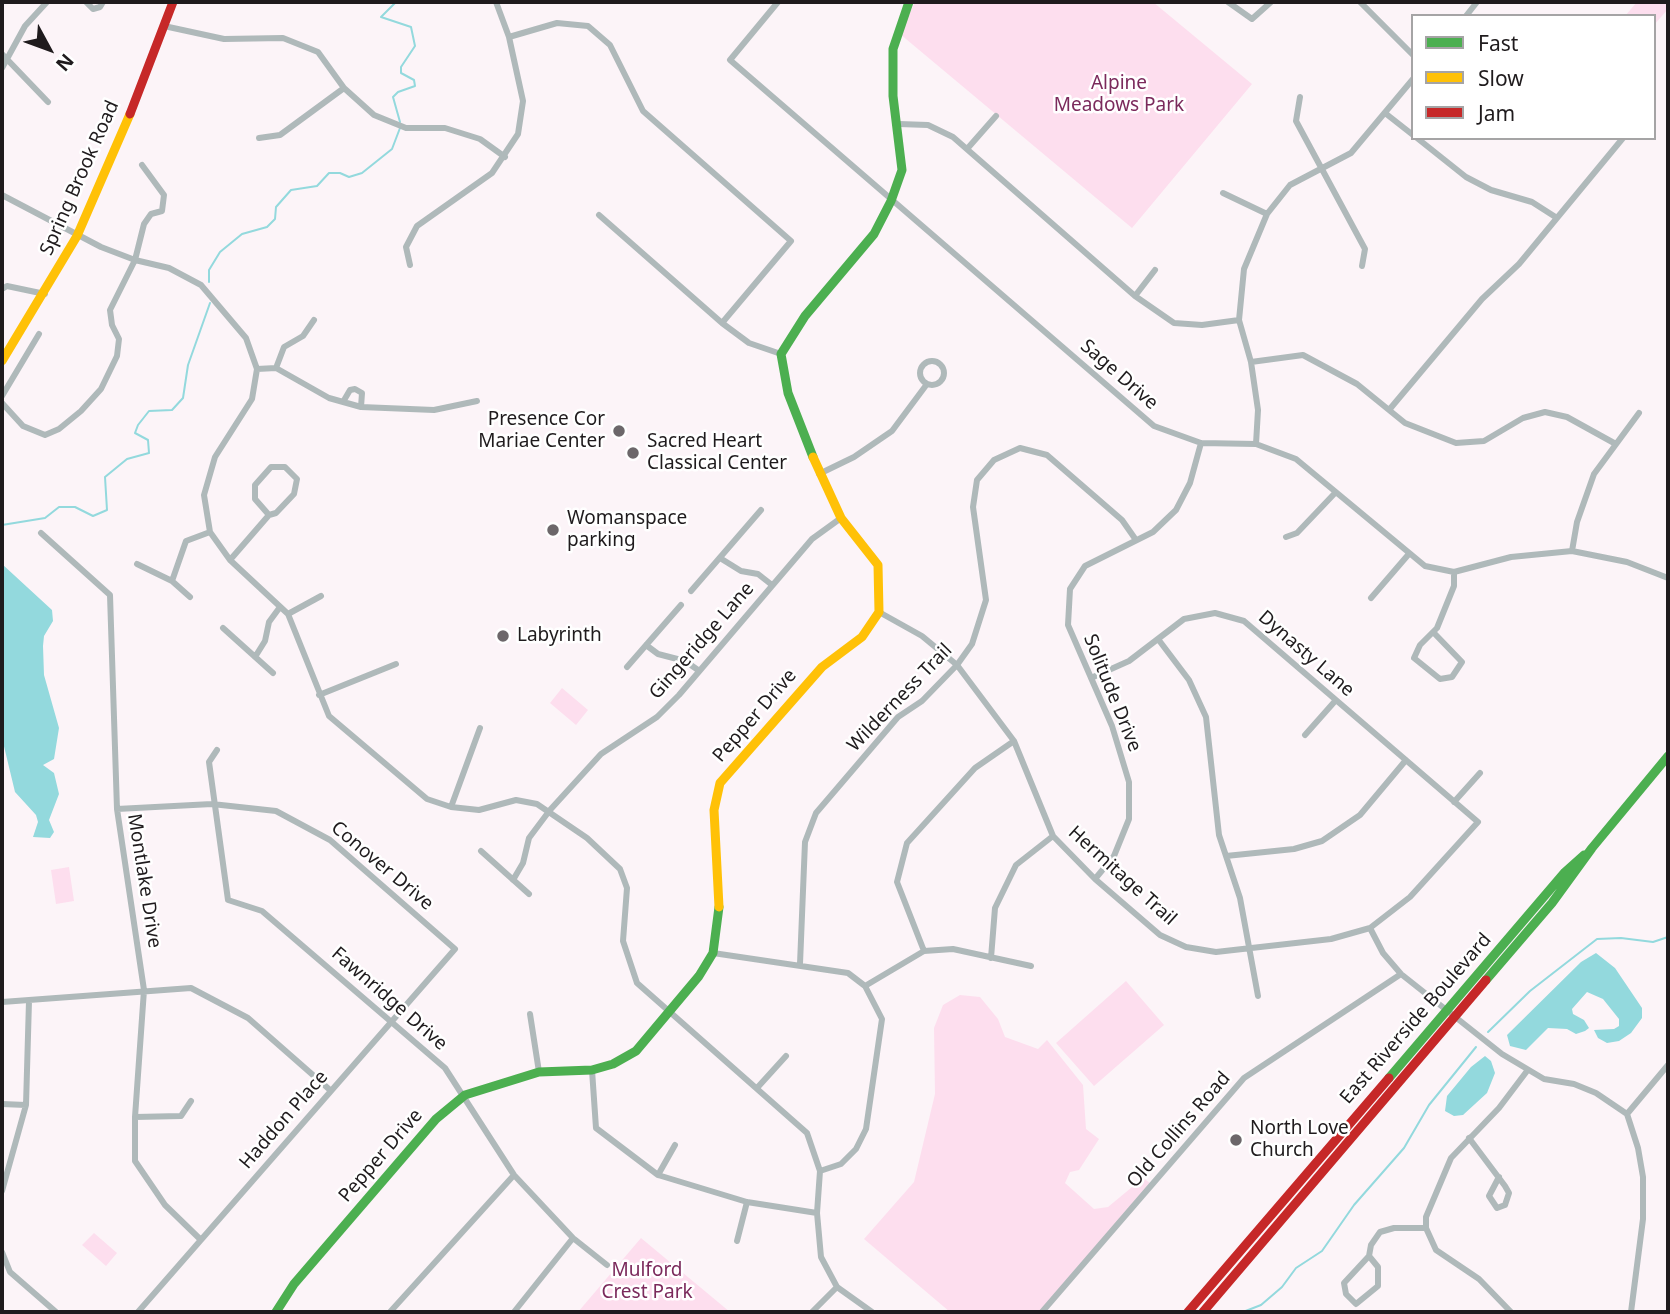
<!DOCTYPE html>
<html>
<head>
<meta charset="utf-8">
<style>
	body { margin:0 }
	#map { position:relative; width:1670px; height:1314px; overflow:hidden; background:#fcf4f8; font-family:"Noto Sans",sans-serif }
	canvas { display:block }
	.frame { position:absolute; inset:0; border:4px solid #1f1b1d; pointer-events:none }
	.legend { position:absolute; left:1411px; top:14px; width:245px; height:126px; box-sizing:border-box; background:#fff; border:2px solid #a5a4a5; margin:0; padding:9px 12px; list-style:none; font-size:21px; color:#1f1b1d }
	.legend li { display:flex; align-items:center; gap:14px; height:35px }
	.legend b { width:35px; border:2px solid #a5a4a5 }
	.north { position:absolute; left:14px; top:14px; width:70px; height:70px; -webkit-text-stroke:5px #fff; paint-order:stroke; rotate:131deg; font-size:19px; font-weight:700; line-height:28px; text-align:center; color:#1f1b1d }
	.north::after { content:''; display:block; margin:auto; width:24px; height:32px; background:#1f1b1d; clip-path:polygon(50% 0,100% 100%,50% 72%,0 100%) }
</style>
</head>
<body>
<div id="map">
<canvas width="1670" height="1314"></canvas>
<div class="frame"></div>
<ul class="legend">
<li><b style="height:9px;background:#4caf50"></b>Fast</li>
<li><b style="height:9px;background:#ffc107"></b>Slow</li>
<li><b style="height:9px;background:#c62828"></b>Jam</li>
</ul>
<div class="north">N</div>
</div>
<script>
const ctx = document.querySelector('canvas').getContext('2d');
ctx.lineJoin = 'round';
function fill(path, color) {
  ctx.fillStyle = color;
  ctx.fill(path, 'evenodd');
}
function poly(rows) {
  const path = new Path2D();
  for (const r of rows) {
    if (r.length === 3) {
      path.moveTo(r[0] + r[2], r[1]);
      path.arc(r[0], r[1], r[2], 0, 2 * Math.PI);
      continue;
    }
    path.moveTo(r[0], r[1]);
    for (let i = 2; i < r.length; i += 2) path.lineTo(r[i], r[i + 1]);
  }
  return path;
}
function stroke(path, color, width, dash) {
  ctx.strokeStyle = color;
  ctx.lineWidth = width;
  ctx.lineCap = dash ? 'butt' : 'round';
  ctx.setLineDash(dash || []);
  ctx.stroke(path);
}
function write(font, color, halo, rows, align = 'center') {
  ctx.font = font + ' "Noto Sans",sans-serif';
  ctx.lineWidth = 5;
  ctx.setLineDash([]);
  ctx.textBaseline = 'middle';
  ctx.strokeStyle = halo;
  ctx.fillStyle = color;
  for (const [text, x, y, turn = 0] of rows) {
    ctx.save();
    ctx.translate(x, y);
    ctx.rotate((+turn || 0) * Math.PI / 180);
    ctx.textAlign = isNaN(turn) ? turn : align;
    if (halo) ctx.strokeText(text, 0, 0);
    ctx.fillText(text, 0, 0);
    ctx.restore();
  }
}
const green = poly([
	[915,2,1153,2,1252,84,1132,228,900,34],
	[1637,2,1668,2,1668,9,1654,25,1654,16,1625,16],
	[562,688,588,710,576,725,550,703],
	[69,867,74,901,56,904,51,870],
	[1126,981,1164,1025,1094,1086,1056,1043],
	[960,995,980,997,998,1019,1005,1037,1038,1049,1047,1040,1083,1085,1086,1129,1099,1139,1079,1170,1070,1172,1065,1183,1094,1209,1108,1207,1143,1178,1150,1183,1039,1312,950,1312,864,1239,914,1182,935,1094,934,1028,943,1005],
	[94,1233,117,1253,106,1266,82,1245],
	[641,1238,730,1312,578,1312]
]);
const water = poly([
	[2,564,52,610,53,621,44,636,43,646,44,675,59,728,54,759,43,765,54,773,59,794,49,820,54,832,50,838,33,837,38,822,36,815,15,792,2,738],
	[1596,953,1615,968,1642,1008,1642,1018,1631,1033,1619,1041,1607,1043,1598,1038,1594,1030,1614,1029,1619,1026,1619,1019,1603,999,1587,992,1572,1009,1573,1014,1584,1020,1589,1028,1585,1031,1576,1034,1567,1029,1548,1028,1526,1050,1510,1046,1507,1035,1581,962],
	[1485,1056,1491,1061,1495,1073,1487,1093,1463,1115,1454,1116,1445,1111,1447,1096,1471,1067]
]);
const stream = poly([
	[396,2,381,17,411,27,415,46,401,67,401,73,414,80,415,86,398,92,393,97,400,122],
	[209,282,209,270,220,252,242,234,267,227,275,219,276,207,291,190,317,186,329,173,340,173,349,177,362,173,392,149,400,128],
	[2,525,45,518,59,507,75,507,93,516,107,510,105,477,127,459,149,453,148,440,135,433,138,425,149,411,172,410,183,398,188,365,210,303],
	[1488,1032,1530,991,1597,939,1621,938,1653,942,1668,937],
	[1243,1312,1261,1305,1282,1287,1296,1268,1322,1251,1354,1205,1404,1148,1429,1105,1476,1047]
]);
const street = poly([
	[86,2,93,9,100,7,103,2],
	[778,2,730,60,1154,426,1201,443,1256,444,1296,459,1425,566,1454,572,1511,557,1572,551,1627,562,1668,578],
	[1228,2,1252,19,1271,2],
	[1360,2,1413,55],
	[1466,16,1477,2],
	[164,26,224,39,283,38,318,52,344,88,374,115,406,128,445,128,480,139,505,157],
	[509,37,557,23,588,26,610,45,643,111,791,241,722,323],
	[2,54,48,102],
	[2,68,25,26,47,2],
	[1300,97,1296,121,1365,249,1362,266],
	[1385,113,1413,135],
	[899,124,928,125,953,137,1135,296,1174,323,1202,325,1239,320,1251,362,1258,410,1256,444],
	[259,138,280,135,344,88],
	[1417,138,1466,177,1491,190,1532,202,1557,218],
	[967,149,996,116],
	[1223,193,1267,214],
	[2,195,101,247,135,260,169,268,201,285,246,338,257,369,252,399,215,457,204,495,210,532,186,541,172,581],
	[599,215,722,323,749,343,781,354],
	[410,265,406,247,417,226,492,173,518,134,523,101,509,37,496,2],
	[2,289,7,286,45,294],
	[1135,296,1155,270],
	[1239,320,1244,269,1267,214,1290,185,1351,153,1413,79],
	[932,373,12],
	[1251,362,1303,355,1357,384,1405,423,1456,443,1484,441,1523,418,1545,412,1567,417,1614,443],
	[276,368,284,347,303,336,314,320],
	[257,369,276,368,329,398,361,407,434,410,477,401],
	[2,396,39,334],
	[343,402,350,390,355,389,362,393,361,407],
	[2,403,23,426,45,435,59,429,81,411,101,389,117,356,119,339,112,325,110,310,135,260,144,224,151,214,162,211,164,195,142,165],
	[1389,410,1482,299,1519,264,1623,138],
	[819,474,854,457,892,431,927,384],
	[210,532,230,560,288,614,329,716,427,799,451,807,479,810,516,800,537,804,587,838,620,869,627,888,623,941,637,983,807,1133,820,1171,817,1213,821,1257,837,1287,872,1312],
	[41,533,110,595,117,809,144,990,135,1117,135,1161,165,1205,201,1240],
	[1286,537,1297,533,1335,493],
	[1572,551,1577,522,1594,474,1639,413],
	[720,558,741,571,758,574,772,585],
	[230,560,269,515,276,513,294,494,297,479,285,467,271,467,255,485,255,499,269,515],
	[137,564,172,581,190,597],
	[691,591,761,510],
	[1371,598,1408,555],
	[879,612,922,636,957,665,1014,741,1053,836,1095,879,1160,935,1186,947,1216,952,1331,939,1370,928,1410,897,1478,822,1244,621,1215,613,1184,619,1129,661,1091,678],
	[288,614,321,596],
	[223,628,273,673],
	[1434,633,1462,662,1452,677,1440,679,1414,658,1420,645,1437,628,1454,586,1454,572],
	[1158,639,1189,680,1206,717,1219,835,1240,898,1258,996],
	[646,645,658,654,685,661,698,670],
	[255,657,265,641,269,622,280,607],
	[627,667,681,605],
	[319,695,396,664],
	[1305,735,1336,700],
	[217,750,209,762,228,900,262,911,445,1068,514,1175,573,1238,607,1265],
	[1454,802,1480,773],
	[451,807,480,728],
	[117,809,212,804,276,811,330,840,455,949,138,1312],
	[481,851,529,894],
	[1226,856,1294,849,1322,841,1360,815,1406,760],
	[1095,879,1114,856,1129,819,1129,782,1112,726,1068,625,1070,589,1085,566,1153,532,1176,510,1190,483,1201,443],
	[513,880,523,863,529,838,550,810,601,754,657,717,679,695,812,539,841,518],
	[1370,928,1383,953,1401,974,1502,1054,1544,1079,1574,1084,1596,1093,1627,1114,1638,1148,1643,1177,1643,1219,1631,1312],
	[924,951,897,882,907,843,975,768,1014,741],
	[713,953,848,973,865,986,882,1019,866,1129,856,1149,841,1164,820,1171],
	[991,958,995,908,1016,865,1053,836],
	[800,964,805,842,816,813,898,717,922,701,957,665,972,644,986,600,973,507,977,480,994,460,1020,448,1047,455,1122,520,1136,540],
	[865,986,924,951,953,949,1031,966],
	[2,1002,191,988,248,1018,330,1090],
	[530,1014,539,1072],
	[592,1070,596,1128,658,1175,747,1202,817,1213],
	[757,1088,786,1056],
	[2,1104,26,1105],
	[1627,1114,1668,1065],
	[135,1117,181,1116,191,1101],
	[1469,1138,1505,1186,1509,1193,1505,1205,1497,1208,1489,1196,1499,1177],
	[658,1175,675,1145],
	[2,1191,26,1105,29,1001],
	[737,1241,747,1202],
	[2,1252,10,1272,56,1312],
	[1369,1256,1378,1267,1378,1286,1356,1304,1346,1294,1344,1283,1369,1256,1371,1245,1380,1232,1394,1228,1426,1228],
	[390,1312,514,1175],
	[514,1312,573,1238],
	[812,1312,837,1287],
	[1042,1312,1244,1078,1401,974],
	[1511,1312,1479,1279,1436,1250,1426,1228,1426,1217,1451,1158,1499,1108,1527,1071]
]);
const fast = poly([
	[813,457,788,393,781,354,805,316,874,234,891,201,902,170,893,96,893,49,909,2],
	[1486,980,1552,903,1592,848,1668,756],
	[1389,1078,1565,872,1584,855],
	[276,1312,294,1284,436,1119,465,1095,539,1072,592,1070,613,1064,636,1051,699,976,713,953,719,907]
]);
const slow = poly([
	[2,361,77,236,130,114],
	[719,907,714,810,720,783,822,667,862,637,879,612,878,565,841,518,813,457]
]);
const jam = poly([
	[130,114,173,2],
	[1188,1312,1389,1078],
	[1203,1312,1486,980]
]);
const markers = [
	[619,431,7,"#6c676a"],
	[633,453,7,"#6c676a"],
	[553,530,7,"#6c676a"],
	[503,636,7,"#6c676a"],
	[1236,1140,7,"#6c676a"]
];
const parkNames = [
	["Alpine",1119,84],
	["Meadows Park",1119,106],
	["Mulford",647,1271],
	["Crest Park",647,1293]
];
const streetNames = [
	["Spring Brook Road",80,178,-66],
	["Sage Drive",1119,375,41],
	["Gingeridge Lane",702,641,-49],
	["Dynasty Lane",1306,654,41],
	["Solitude Drive",1112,693,68],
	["Wilderness Trail",900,698,-46],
	["Pepper Drive",755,716,-49],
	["Conover Drive",382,866,40],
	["Hermitage Trail",1122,876,42],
	["Montlake Drive",144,881,81],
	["Fawnridge Drive",389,999,41],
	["East Riverside Boulevard",1416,1019,-49],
	["Haddon Place",284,1120,-49],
	["Old Collins Road",1179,1130,-49],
	["Pepper Drive",381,1156,-49]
];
const poiNames = [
	["Presence Cor",605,420,"right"],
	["Mariae Center",605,442,"right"],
	["Sacred Heart",647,442],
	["Classical Center",647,464],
	["Womanspace",567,519],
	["parking",567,541],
	["Labyrinth",517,636],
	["North Love",1250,1129],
	["Church",1250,1151]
];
fill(green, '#fddeee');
fill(water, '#93d9dd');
stroke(stream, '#93d9dd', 2);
stroke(street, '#afb9ba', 6);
stroke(fast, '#4caf50', 9);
stroke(slow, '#ffc107', 9);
stroke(jam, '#c62828', 9);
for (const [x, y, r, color] of markers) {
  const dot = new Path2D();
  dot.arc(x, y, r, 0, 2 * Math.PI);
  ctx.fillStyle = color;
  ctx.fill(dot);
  stroke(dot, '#fff', 2.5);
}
write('19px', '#7b2a5c', '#fff', parkNames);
write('19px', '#1f1b1d', '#fff', streetNames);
write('19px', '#1f1b1d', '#fff', poiNames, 'left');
</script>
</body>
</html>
